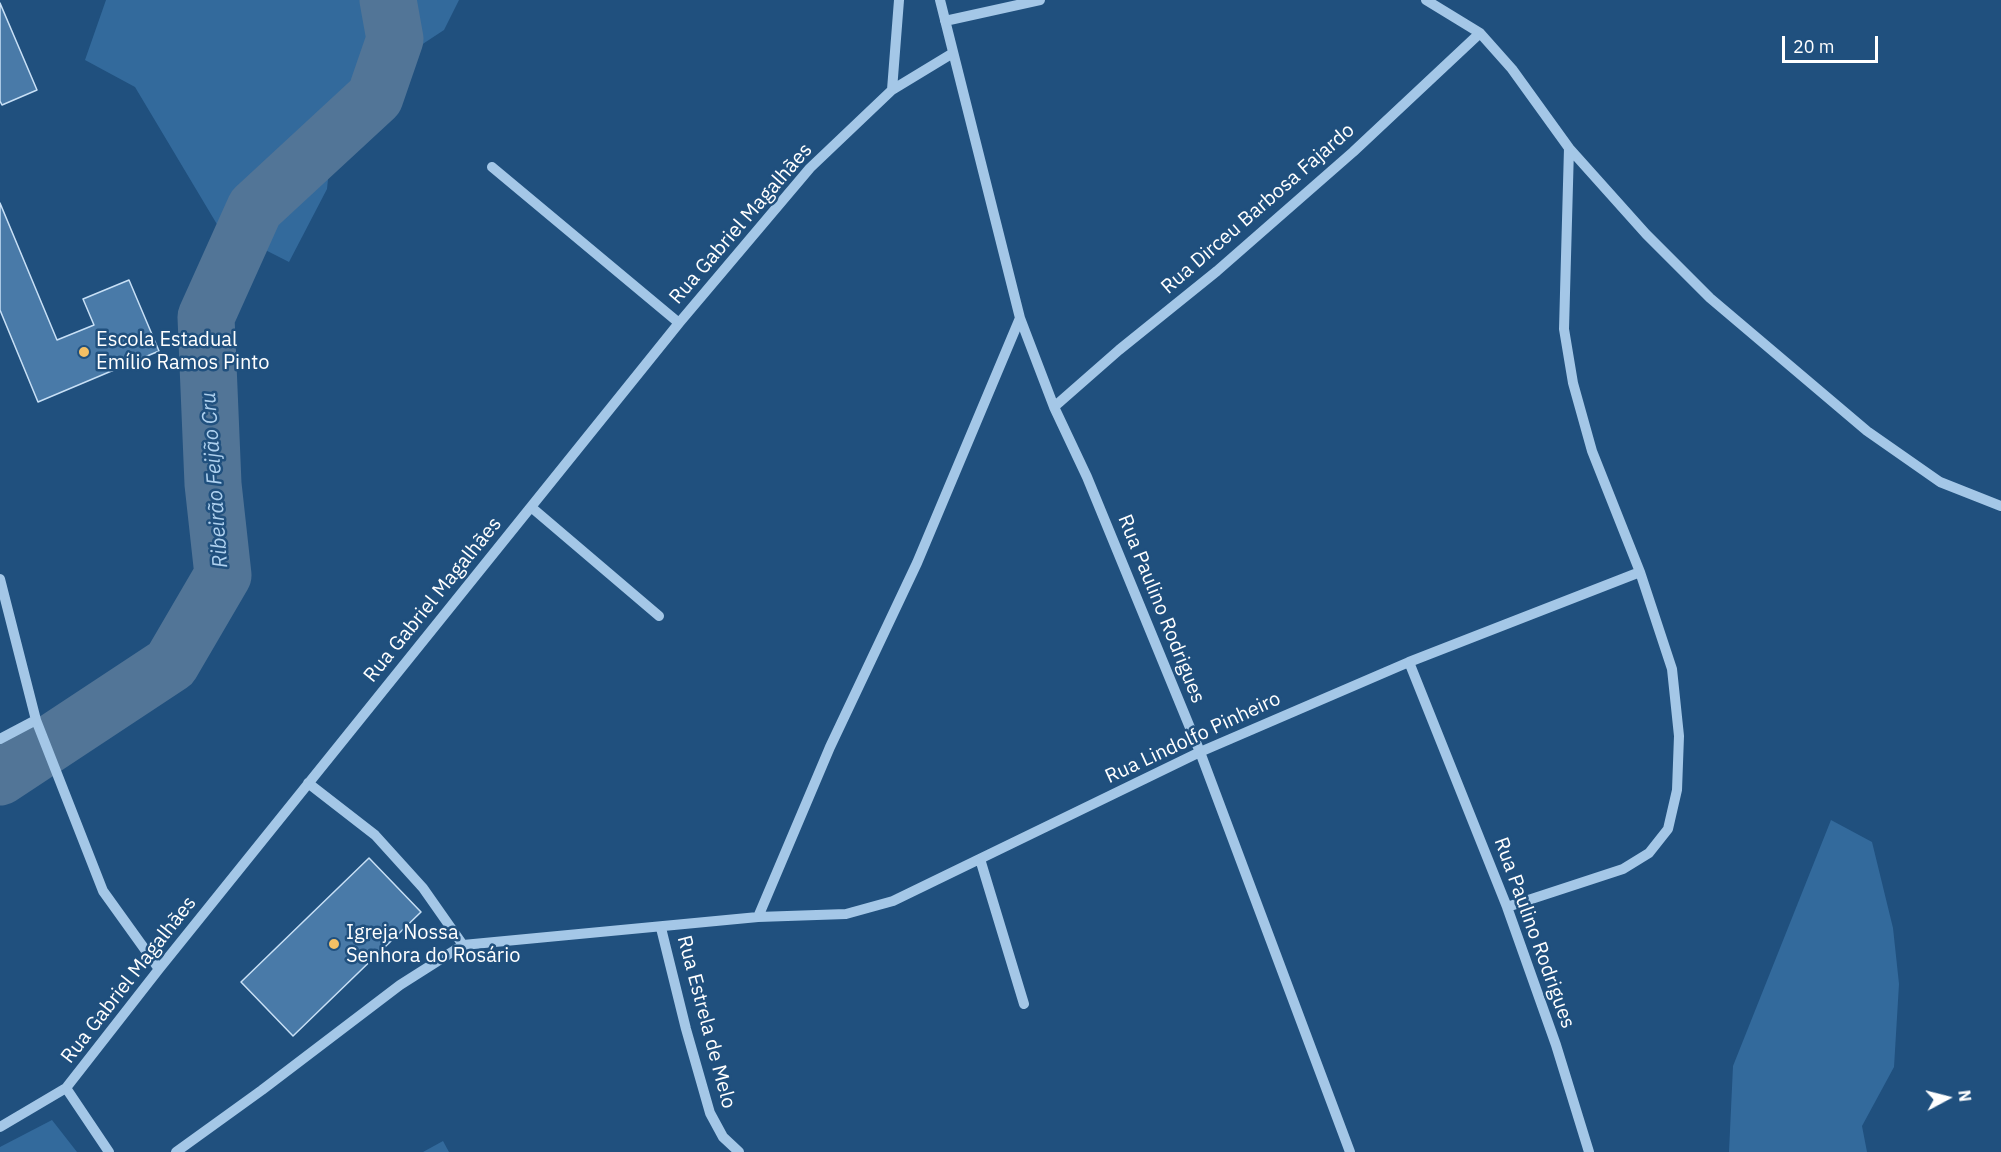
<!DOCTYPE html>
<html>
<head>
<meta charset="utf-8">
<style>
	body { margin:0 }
	#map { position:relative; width:2001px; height:1152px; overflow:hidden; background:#20507e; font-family:"IBM Plex Sans",sans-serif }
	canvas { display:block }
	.north { position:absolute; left:1917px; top:1068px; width:60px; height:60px; -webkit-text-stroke:4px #20507e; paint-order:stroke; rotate:83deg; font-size:16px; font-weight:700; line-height:24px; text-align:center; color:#fff }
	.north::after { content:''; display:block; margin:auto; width:21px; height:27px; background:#fff; clip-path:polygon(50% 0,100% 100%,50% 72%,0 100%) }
	.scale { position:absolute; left:1782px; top:36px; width:96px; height:27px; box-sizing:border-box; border:3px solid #fff; border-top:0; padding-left:8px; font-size:18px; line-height:21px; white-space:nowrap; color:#fff; -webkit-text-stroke:4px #20507e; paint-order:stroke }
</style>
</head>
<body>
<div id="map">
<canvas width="2001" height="1152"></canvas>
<div class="north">N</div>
<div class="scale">20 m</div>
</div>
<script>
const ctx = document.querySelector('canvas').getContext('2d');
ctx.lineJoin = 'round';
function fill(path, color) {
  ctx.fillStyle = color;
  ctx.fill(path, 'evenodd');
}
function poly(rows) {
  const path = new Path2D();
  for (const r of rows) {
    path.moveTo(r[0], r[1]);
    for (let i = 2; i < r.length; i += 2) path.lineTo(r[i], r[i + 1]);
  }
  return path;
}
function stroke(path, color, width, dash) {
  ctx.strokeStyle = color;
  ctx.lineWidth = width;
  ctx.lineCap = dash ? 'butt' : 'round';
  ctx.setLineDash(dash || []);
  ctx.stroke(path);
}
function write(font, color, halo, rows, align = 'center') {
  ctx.font = font + ' "IBM Plex Sans",sans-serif';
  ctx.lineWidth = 5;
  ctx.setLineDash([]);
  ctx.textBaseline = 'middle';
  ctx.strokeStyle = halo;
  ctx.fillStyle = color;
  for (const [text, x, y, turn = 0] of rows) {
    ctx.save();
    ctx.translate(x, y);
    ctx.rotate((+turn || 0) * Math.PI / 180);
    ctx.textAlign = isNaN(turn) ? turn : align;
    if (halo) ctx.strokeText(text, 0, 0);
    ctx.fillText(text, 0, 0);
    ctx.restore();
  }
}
const green = poly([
	[106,0,459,0,444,30,336,101,327,189,289,262,218,226,135,87,85,60],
	[1831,820,1872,842,1893,928,1899,984,1894,1067,1862,1126,1867,1152,1729,1152,1733,1066],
	[52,1120,77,1152,0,1152,0,1147],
	[443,1141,449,1152,423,1152]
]);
const river = poly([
	[0,777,171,664,223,575,213,484,206,317,255,208,375,97,395,39,388,0]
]);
const building = poly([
	[0,3,37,90,2,105,0,101,0,3],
	[0,203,57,340,94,325,83,299,129,280,159,351,38,402,0,310,0,203],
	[369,858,421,912,293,1036,241,982,369,858]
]);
const minor = poly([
	[940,0,1020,318,1054,407,1087,477,1200,752,1350,1152],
	[1426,0,1480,33,1512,69,1569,148,1646,234,1710,298,1867,431,1940,482,2001,506],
	[945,21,1040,0],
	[892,90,899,0],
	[492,167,679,323],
	[1054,407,1119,350,1217,271,1353,152,1480,33],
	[531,507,659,616],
	[0,579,36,720,103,891,159,969],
	[1409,662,1507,907,1556,1045,1589,1152],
	[0,739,36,720],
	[308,783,375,835,423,888,463,945],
	[980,859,1024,1004],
	[1507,907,1623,869,1649,853,1668,829,1677,790,1679,736,1672,669,1640,572,1592,451,1573,383,1564,329,1569,148],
	[758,917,830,747,917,563,1020,318],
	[661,928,686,1029,710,1113,723,1137,739,1152],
	[66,1088,109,1152],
	[0,1127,66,1088,159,969,679,323,810,168,892,90,953,53],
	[176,1152,262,1090,400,985,463,945,758,917,846,914,893,901,1200,752,1409,662,1640,572]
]);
const markers = [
	[84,352,6,"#f4c065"],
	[334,944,6,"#f4c065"]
];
const streetNames = [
	["Rua Dirceu Barbosa Fajardo",1258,209,-41],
	["Rua Gabriel Magalhães",741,224,-49],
	["Rua Gabriel Magalhães",433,600,-51],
	["Rua Paulino Rodrigues",1161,609,68],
	["Rua Lindolfo Pinheiro",1193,738,-25],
	["Rua Paulino Rodrigues",1534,933,70],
	["Rua Gabriel Magalhães",129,980,-52],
	["Rua Estrela de Melo",706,1022,75]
];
const poiNames = [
	["Escola Estadual",96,340],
	["Emílio Ramos Pinto",96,363],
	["Igreja Nossa",346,933],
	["Senhora do Rosário",346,956]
];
const waterNames = [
	["Ribeirão Feijão Cru",215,480,-94]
];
fill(green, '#336a9c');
stroke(river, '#527597', 57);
fill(building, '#497aa8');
stroke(building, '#c8e0f6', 1.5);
stroke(minor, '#a4c7e7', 10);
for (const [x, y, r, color] of markers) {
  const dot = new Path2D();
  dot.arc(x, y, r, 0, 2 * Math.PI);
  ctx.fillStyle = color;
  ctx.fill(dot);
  stroke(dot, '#20507e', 2);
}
write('20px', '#fff', '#20507e', streetNames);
write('20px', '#fff', '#20507e', poiNames, 'left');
write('italic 21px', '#afd1ef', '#20507e', waterNames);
</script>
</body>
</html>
